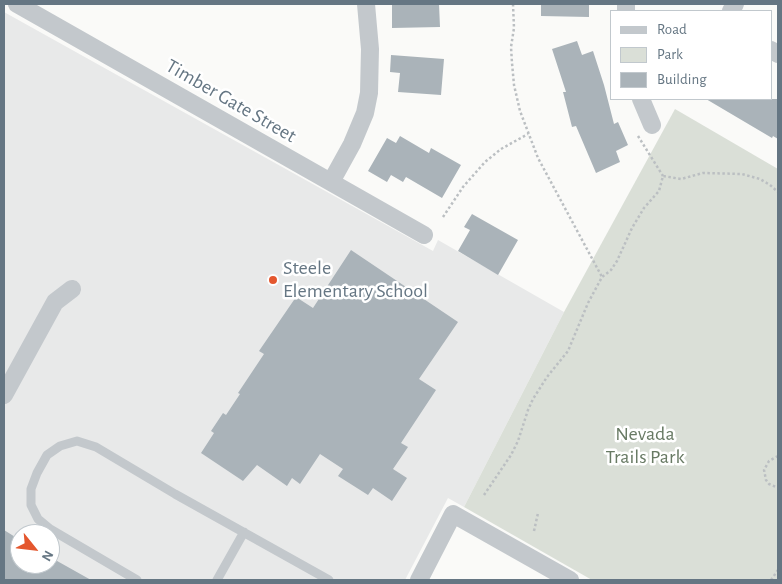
<!DOCTYPE html>
<html>
<head>
<meta charset="utf-8">
<style>
	body { margin:0 }
	#map { position:relative; width:782px; height:584px; overflow:hidden; background:#fafaf8; font-family:"Alegreya Sans",sans-serif }
	canvas { display:block }
	.frame { position:absolute; inset:0; border:5px solid #657683; pointer-events:none }
	.legend { position:absolute; left:610px; top:10px; width:162px; height:90px; box-sizing:border-box; background:#fff; border:1px solid #c1c8cd; margin:0; padding:6px 9px; list-style:none; font-size:15px; color:#657683 }
	.legend li { display:flex; align-items:center; gap:10px; height:25px }
	.legend b { width:25px; border:1px solid #c1c8cd }
	.north { position:absolute; left:10px; top:524px; width:50px; height:50px; box-sizing:border-box; background:#fff; border:1px solid #c1c8cd; border-radius:50%; rotate:119deg; font-size:14px; font-weight:700; line-height:20px; text-align:center; color:#657683 }
	.north::after { content:''; display:block; margin:auto; width:18px; height:22px; background:#e4572e; clip-path:polygon(50% 0,100% 100%,50% 72%,0 100%) }
</style>
</head>
<body>
<div id="map">
<canvas width="782" height="584"></canvas>
<div class="frame"></div>
<ul class="legend">
<li><b style="height:6px;background:#c3c8cc"></b>Road</li>
<li><b style="height:14px;background:#dadfd7"></b>Park</li>
<li><b style="height:14px;background:#aab3b9"></b>Building</li>
</ul>
<div class="north">N</div>
</div>
<script>
const ctx = document.querySelector('canvas').getContext('2d');
ctx.lineJoin = 'round';
function fill(path, color) {
  ctx.fillStyle = color;
  ctx.fill(path, 'evenodd');
}
function poly(rows) {
  const path = new Path2D();
  for (const r of rows) {
    path.moveTo(r[0], r[1]);
    for (let i = 2; i < r.length; i += 2) path.lineTo(r[i], r[i + 1]);
  }
  return path;
}
function stroke(path, color, width, dash) {
  ctx.strokeStyle = color;
  ctx.lineWidth = width;
  ctx.lineCap = dash ? 'butt' : 'round';
  ctx.setLineDash(dash || []);
  ctx.stroke(path);
}
function write(font, color, halo, rows, align = 'center') {
  ctx.font = font + ' "Alegreya Sans",sans-serif';
  ctx.lineWidth = 5;
  ctx.setLineDash([]);
  ctx.textBaseline = 'middle';
  ctx.strokeStyle = halo;
  ctx.fillStyle = color;
  for (const [text, x, y, turn = 0] of rows) {
    ctx.save();
    ctx.translate(x, y);
    ctx.rotate((+turn || 0) * Math.PI / 180);
    ctx.textAlign = isNaN(turn) ? turn : align;
    if (halo) ctx.strokeText(text, 0, 0);
    ctx.fillText(text, 0, 0);
    ctx.restore();
  }
}
const built = poly([
	[4,12,433,251,438,240,564,312,464,507,448,498,405,580,4,580],
	[20,534,50,534,50,564,20,564]
]);
const green = poly([
	[675,109,778,169,778,580,592,580,464,507,564,312]
]);
const building = poly([
	[392,4,439,4,440,27,392,28],
	[541,4,589,4,589,17,541,16],
	[577,41,582,55,593,51,604,85,614,124,618,122,628,145,616,151,620,162,596,173,576,126,572,127,563,92,566,92,552,49],
	[391,55,444,59,441,95,398,92,400,73,390,72],
	[706,99,778,99,778,139,773,136,772,138],
	[400,136,429,153,431,148,461,165,442,198,406,177,403,182,391,175,387,182,368,171,387,138,396,143],
	[472,214,518,240,498,275,458,251,470,230,464,227],
	[351,250,458,322,419,379,436,390,401,443,408,447,393,469,407,478,392,501,373,488,368,495,338,476,343,469,320,454,300,484,292,478,287,486,257,465,243,481,201,453,214,433,211,431,223,413,226,415,240,394,238,393,264,354,259,351,296,297,313,308],
	[4,530,20,540,20,564,50,564,50,557,91,580,4,580]
]);
const path = poly([
	[513,4,514,28,511,47,512,63,514,85,520,111,538,158,602,277],
	[638,136,663,176],
	[443,217,463,187,485,162,501,149,528,134],
	[778,456,769,461,764,470,766,480,769,484,778,488],
	[484,495,511,455,518,441,528,410,533,399,547,377,568,351,588,303,602,277,611,270,617,261,632,228,644,208,659,191,663,176,681,179,703,173,742,174,760,179,770,185,778,192],
	[534,531,538,513],
	[771,580,778,570]
]);
const lane = poly([
	[137,580,50,529,38,519,31,505,31,489,37,473,47,455,60,446,77,441,96,447,175,494,329,580],
	[217,580,244,532]
]);
const street = poly([
	[17,4,424,235],
	[626,4,626,11],
	[731,11,735,4],
	[771,50,778,54],
	[641,99,652,125],
	[331,182,352,144,365,113,369,93,370,49,366,4],
	[4,395,55,302,72,289],
	[419,580,453,514,570,580]
]);
const markers = [
	[273,280,5,"#e4572e"]
];
const streetNames = [
	["Timber Gate Street",231,101,30]
];
const poiNames = [
	["Steele",283,268],
	["Elementary School",283,291]
];
const parkNames = [
	["Nevada",645,434],
	["Trails Park",645,457]
];
fill(built, '#e8e9e9');
fill(green, '#dadfd7');
fill(building, '#aab3b9');
stroke(path, '#bbbfc2', 2.5, [2.5, 2.5]);
stroke(lane, '#c3c8cc', 9);
stroke(street, '#c3c8cc', 18);
for (const [x, y, r, color] of markers) {
  const dot = new Path2D();
  dot.arc(x, y, r, 0, 2 * Math.PI);
  ctx.fillStyle = color;
  ctx.fill(dot);
  stroke(dot, '#fff', 2);
}
write('20px', '#657683', '#fff', streetNames);
write('20px', '#657683', '#fff', poiNames, 'left');
write('20px', '#687a64', '#fff', parkNames);
</script>
</body>
</html>
